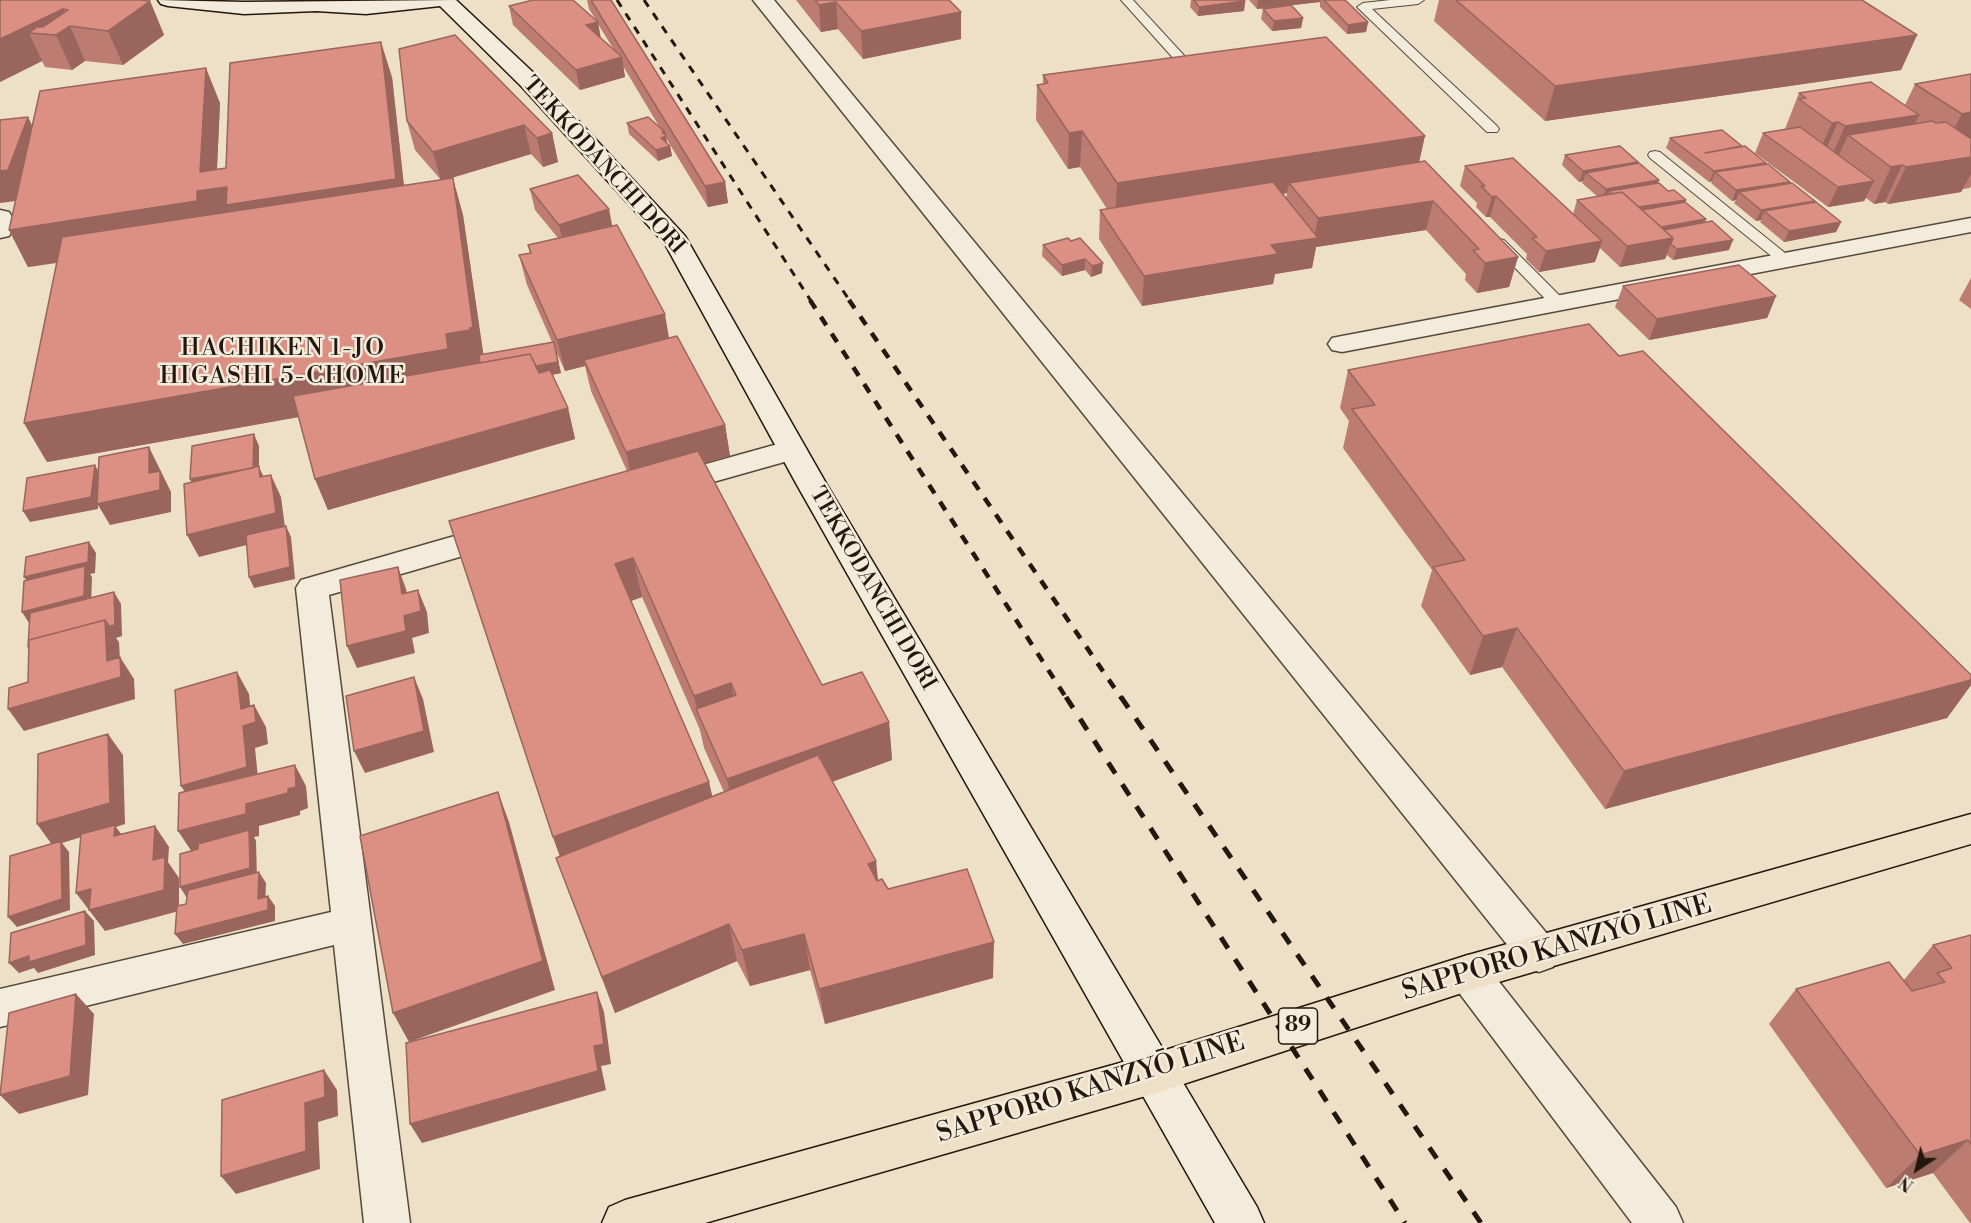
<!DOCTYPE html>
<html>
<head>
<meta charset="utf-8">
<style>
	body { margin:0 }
	#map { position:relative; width:1971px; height:1223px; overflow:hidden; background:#ede0c7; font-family:"Libre Bodoni",serif }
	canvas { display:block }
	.north { position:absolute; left:1887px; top:1139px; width:60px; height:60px; -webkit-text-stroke:4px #f3ebdb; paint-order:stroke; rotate:215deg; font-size:16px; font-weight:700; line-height:24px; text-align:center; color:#24170e }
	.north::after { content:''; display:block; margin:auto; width:21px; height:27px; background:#24170e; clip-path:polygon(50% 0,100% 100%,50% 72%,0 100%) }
</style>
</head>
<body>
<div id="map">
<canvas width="1971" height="1223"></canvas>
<div class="north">N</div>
</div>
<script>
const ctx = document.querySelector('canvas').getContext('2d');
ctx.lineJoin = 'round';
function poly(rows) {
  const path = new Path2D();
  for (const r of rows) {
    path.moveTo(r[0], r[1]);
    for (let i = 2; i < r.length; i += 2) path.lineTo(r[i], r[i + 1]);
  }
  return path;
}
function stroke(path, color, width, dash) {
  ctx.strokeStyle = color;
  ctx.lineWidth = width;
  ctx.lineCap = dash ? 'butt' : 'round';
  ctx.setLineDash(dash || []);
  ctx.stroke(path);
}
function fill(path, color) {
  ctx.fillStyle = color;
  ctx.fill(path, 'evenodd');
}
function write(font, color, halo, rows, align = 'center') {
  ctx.font = font + ' "Libre Bodoni",serif';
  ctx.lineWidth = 5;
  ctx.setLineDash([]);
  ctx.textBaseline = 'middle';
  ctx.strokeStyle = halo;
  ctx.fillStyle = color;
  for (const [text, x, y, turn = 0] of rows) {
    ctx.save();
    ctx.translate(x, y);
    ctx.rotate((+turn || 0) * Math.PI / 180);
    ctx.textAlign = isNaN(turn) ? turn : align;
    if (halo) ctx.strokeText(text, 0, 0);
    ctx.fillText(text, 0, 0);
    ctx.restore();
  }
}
const lane = poly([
	[1121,0,1133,0,1191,63,1193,66,1191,69,1183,69,1121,0],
	[1390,0,1424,0,1418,4,1372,9,1497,126,1499,129,1497,132,1487,132,1357,7,1363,3,1390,0],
	[1655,151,1660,152,1790,257,1793,260,1790,263,1780,263,1650,158,1648,155,1650,152,1655,151],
	[1499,239,1504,240,1564,300,1566,303,1564,306,1552,306,1494,246,1492,243,1499,239]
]);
const street = poly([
	[753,0,774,0,1553,941,1559,954,1553,967,1539,972,1525,967,753,0],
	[0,210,9,212,12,217,12,231,9,236,0,238,0,210],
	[1971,218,1971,232,1342,352,1332,350,1328,344,1332,338,1342,336,1971,218],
	[792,440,802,443,807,450,802,457,667,495,656,492,652,485,656,478,792,440],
	[500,523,511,526,516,534,511,542,329,595,410,1223,364,1223,334,945,0,1027,0,989,331,912,296,588,301,580,500,523],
	[1468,955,1482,960,1676,1207,1683,1223,1632,1223,1454,986,1448,973,1454,960,1468,955]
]);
const secondary = poly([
	[158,0,244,2,456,0,538,77,685,236,827,485,1257,1207,1264,1223,1215,1223,797,485,665,244,522,87,440,6,366,14,316,11,244,14,168,6,161,4,158,0]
]);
const primary = poly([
	[1971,814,1971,844,1468,991,1156,1093,705,1223,602,1223,609,1207,625,1200,1156,1053,1468,955,1971,814]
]);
const railFar2 = poly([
	[617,0,811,301],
	[644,0,850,301]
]);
const railFar1 = poly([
	[810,300,1067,699],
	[849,300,1122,699]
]);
const rail = poly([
	[1066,697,1405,1223],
	[1121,697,1481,1223]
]);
const wall = poly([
	[587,0,611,0,725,182,728,203,708,207,666,138,667,143,670,146,672,156,658,161,629,134,627,123,660,128,623,66,625,77,580,90,513,25,509,6,596,20,589,9],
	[598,24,614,50,601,38],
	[796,0,949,0,961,12,961,39,863,59,838,29,821,32],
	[1191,0,1244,0,1245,1,1244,11,1198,16,1190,7],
	[1249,0,1345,0,1368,22,1366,32,1347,34,1320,7,1320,2,1257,9],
	[1439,0,1862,0,1917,35,1901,70,1545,121,1434,21],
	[38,1,150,1,164,35,123,65,85,61,72,70,45,67,42,61,0,82],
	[1263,9,1303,18,1301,28,1272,31,1261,19],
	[399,49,552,133,558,162,543,167,531,154,448,179,463,215,483,355,552,342,527,285,519,255,530,253,528,245,558,238,535,210,530,189,612,226,669,338,725,425,730,456,705,463,822,685,889,722,892,760,832,782,878,880,993,978,825,1024,810,970,750,986,737,961,615,1013,556,858,560,856,553,837,627,471,591,391,585,366,565,371,555,349,561,373,552,375,568,408,575,439,328,510,315,479,299,417,47,462,24,423,57,263,28,267,9,230,32,126,220,103,217,169,226,168,392,77,404,185,441,180,415,150,407,121],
	[642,597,700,730,704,748,724,792,712,797,631,601],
	[1971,74,1970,138,1971,139,1971,186,1970,188,1963,189,1961,192,1888,204,1885,202,1874,204,1866,198,1864,201,1828,207,1755,153,1763,133,1785,129,1799,93,1905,105,1915,84],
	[1043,75,1419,162,1518,257,1509,287,1477,293,1465,280,1466,274,1426,230,1316,247,1312,268,1275,274,1273,284,1142,306,1099,239,1100,210,1107,209,1080,167,1068,169,1036,120,1037,85,1043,84],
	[1287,193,1286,199,1282,194],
	[1670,138,1742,147,1789,184,1841,222,1836,232,1784,242,1760,222,1761,220,1756,221,1734,203,1736,200,1732,201,1711,183,1712,181,1709,182,1666,148],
	[1565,155,1638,162,1638,164,1658,183,1668,191,1686,200,1685,202,1706,219,1704,223,1729,250,1673,260,1667,255,1665,259,1620,267,1600,248,1595,262,1539,272,1526,259,1527,254,1490,217,1486,217,1476,207,1477,203,1460,186,1465,166,1573,214,1577,200,1598,197,1582,183,1583,181,1579,182,1562,165],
	[1068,238,1102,273,1091,277,1085,270,1062,276,1042,256,1043,245],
	[1971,278,1971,309,1959,300],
	[1623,286,1776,296,1767,318,1649,340,1615,307],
	[1619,356,1971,675,1971,685,1947,718,1605,809,1502,667,1470,675,1421,606,1432,570,1343,448,1349,421,1340,408,1348,370],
	[1971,935,1971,1223,1970,1223,1933,1173,1886,1188,1769,1024,1796,989,1903,981,1933,945]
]);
const shadedWall = poly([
	[1258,0,1321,0,1320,2,1257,9],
	[150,1,164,35,123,65,108,31],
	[1245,1,1244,11,1198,16,1199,7],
	[836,2,838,29,821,32,819,5],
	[63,9,85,61,72,70,56,35,29,33,42,61,0,82,0,39],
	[961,12,961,39,863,59,861,31],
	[1303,18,1301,28,1272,31,1274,21],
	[598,22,601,41,586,25],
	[1368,22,1366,32,1347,34,1348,25],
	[1917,35,1901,70,1545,121,1555,86],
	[381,42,392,77,407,215,212,238,28,267,9,230,197,191,200,172,206,68,220,103,216,188],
	[622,57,625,77,580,90,576,70],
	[1971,112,1971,138,1947,142,1962,114],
	[1919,115,1902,150,1848,135,1836,161,1829,162,1845,126],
	[28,117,42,146,24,200,0,203,0,171],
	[1838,122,1822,158,1816,159,1832,123],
	[524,125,531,154,441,181,433,152],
	[1082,131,1080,167,1068,169,1069,133],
	[662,132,665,132,668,147,670,146,672,156,658,161,656,150],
	[552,133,558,162,543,167,537,138],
	[1425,136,1417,172,1289,183,1287,193,1115,220,1117,183],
	[1971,157,1971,174,1961,192,1888,204,1906,167],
	[1638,162,1635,173,1586,173,1583,181,1579,182,1583,171],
	[1766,163,1762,173,1715,172,1712,181,1709,182,1714,171],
	[1902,165,1885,202,1874,204,1891,167],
	[453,178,463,215,485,365,460,388,47,462,24,423,446,334],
	[1659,180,1656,191,1609,191,1606,199,1602,200,1606,189],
	[1874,181,1864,201,1828,207,1838,187],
	[725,182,728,203,708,207,705,186],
	[1790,182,1785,192,1739,192,1736,200,1732,201,1736,190],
	[1496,196,1490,217,1486,217,1492,197],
	[1686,200,1682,210,1641,217,1633,208],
	[1433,201,1426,230,1316,247,1312,268,1275,274,1273,284,1142,306,1144,276,1271,245,1314,238,1318,218],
	[1815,201,1810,212,1764,211,1761,220,1756,221,1761,210],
	[609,209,613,230,564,246,559,225],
	[1706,219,1702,230,1663,237,1654,229],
	[1841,222,1836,232,1784,242,1789,231],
	[1673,238,1665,259,1620,267,1627,246],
	[1733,240,1729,250,1673,260,1677,249],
	[1602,241,1595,262,1539,272,1546,251],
	[1518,257,1509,287,1477,293,1485,263],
	[1085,259,1085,270,1062,276,1062,265],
	[1103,263,1102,273,1091,277,1092,266],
	[1776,296,1767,318,1649,340,1657,319],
	[665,314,670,344,584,360,585,366,565,371,557,340],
	[554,342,561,373,486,387],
	[568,408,575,439,328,510,315,479],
	[725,425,730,456,633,483,626,452],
	[254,434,259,446,259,467,269,488,260,477,195,491,190,479],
	[149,447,171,492,171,512,110,525,98,505,98,509,30,522,23,511,95,465,101,476,149,473],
	[271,475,281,497,286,535,199,557,187,535],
	[286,526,291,537,295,579,254,588,249,577],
	[89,542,96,553,95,573,90,574,92,577,91,607,29,623,22,612,31,588,24,577],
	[633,558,642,597,625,603,615,564],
	[398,567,406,589,410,614,418,590,427,612,429,633,412,638,415,653,357,668,347,646,404,616],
	[114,592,121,604,122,636,116,638,119,642,121,678,120,657,134,679,135,699,24,731,8,709,107,661,105,620],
	[1517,628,1502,667,1470,675,1483,636],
	[237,672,249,694,252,723,254,705,266,727,268,744,255,748,259,788,195,807,181,786,241,709],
	[414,677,423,699,434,752,365,773,354,751],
	[1971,680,1971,685,1947,718,1605,809,1624,771],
	[731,683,738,722,698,714,694,696],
	[889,722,892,760,735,817,727,779],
	[108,734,123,755,125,824,116,827,130,846,114,836,114,827,62,843,69,852,70,910,17,927,8,917,53,846,37,824],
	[295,765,306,786,308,808,300,811,300,815,259,826,259,836,254,837,256,841,257,879,187,898,180,887,192,852,178,831,246,804,288,789],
	[709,782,718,820,566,874,553,837],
	[498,792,509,822,555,990,409,1042,393,1013],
	[155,826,169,847,168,862,179,878,179,911,105,931,76,893,91,889,153,860],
	[876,861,880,898,868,864],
	[259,872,266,883,265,910,258,899],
	[268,896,275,906,275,921,183,944,175,934],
	[85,911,94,921,95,955,38,973,34,968,19,973,9,963],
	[729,924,737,961,615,1013,602,977],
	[804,934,810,970,750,986,742,950],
	[994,942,993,978,825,1024,819,989],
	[597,992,604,1012,611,1064,601,1066,606,1090,422,1143,410,1124,594,1046],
	[76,994,94,1014,88,1095,19,1114,0,1095],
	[324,1070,337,1090,338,1116,318,1122,320,1169,236,1194,221,1176],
	[1968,1140,1933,1173,1886,1188,1920,1155]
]);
const building = poly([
	[0,0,141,0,150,1,108,31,70,26,56,35,29,33,37,27,43,27,68,10,63,9,0,39,0,0],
	[533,0,573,0,598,22,586,25,622,57,576,70,509,6,533,0],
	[591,0,611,0,725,182,705,186,591,0],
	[815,0,949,0,961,12,861,31,836,2,819,5,815,0],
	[1194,0,1244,0,1245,1,1199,7,1194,0],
	[1324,0,1345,0,1368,22,1348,25,1324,0],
	[1456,0,1862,0,1917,35,1555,86,1456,0],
	[1291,5,1303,18,1274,21,1263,9,1291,5],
	[455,35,552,133,537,138,524,125,433,152,407,121,399,49,455,35],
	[1326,37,1425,136,1117,183,1082,131,1069,133,1037,85,1048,83,1043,75,1326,37],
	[381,42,396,179,226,205,227,187,197,191,197,201,9,230,40,91,206,68,200,172,226,168,230,63,381,42],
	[1971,74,1971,112,1962,114,1915,84,1971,74],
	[1871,82,1919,115,1845,126,1838,122,1832,123,1799,99,1806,98,1799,93,1871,82],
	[28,117,8,170,0,171,0,120,28,117],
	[648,117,665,132,662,132,666,136,661,138,670,146,656,150,627,123,648,117],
	[1932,121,1936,123,1946,122,1971,139,1971,157,1906,167,1902,165,1891,167,1848,135,1932,121],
	[1800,127,1874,181,1838,187,1763,133,1800,127],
	[1722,130,1742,146,1705,153,1745,146,1766,163,1714,171,1670,138,1722,130],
	[1620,146,1638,162,1583,171,1565,155,1620,146],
	[1513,158,1602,241,1546,251,1532,238,1537,237,1496,196,1492,197,1481,186,1485,186,1465,166,1513,158],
	[1425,161,1518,257,1485,263,1473,250,1479,249,1433,201,1318,218,1289,183,1425,161],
	[1639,163,1659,180,1606,189,1586,173,1639,163],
	[1768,164,1790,182,1736,190,1715,172,1768,164],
	[578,175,609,209,559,225,530,189,578,175],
	[453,178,473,327,470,328,470,330,446,334,448,349,24,423,62,237,453,178],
	[1273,182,1318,238,1271,245,1278,254,1144,276,1100,210,1273,182],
	[1659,183,1668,191,1674,190,1686,200,1639,207,1622,192,1612,194,1609,191,1659,183],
	[1792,183,1815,201,1761,210,1739,192,1792,183],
	[1622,192,1673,238,1627,246,1577,200,1622,192],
	[1685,202,1706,219,1661,227,1642,210,1685,202],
	[1816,202,1841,222,1789,231,1764,211,1816,202],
	[1712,221,1733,240,1677,249,1671,244,1673,238,1664,230,1712,221],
	[617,225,665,314,557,340,519,255,531,253,528,245,617,225],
	[1068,238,1071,241,1080,238,1103,263,1092,266,1085,259,1062,265,1043,245,1068,238],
	[1739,265,1776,296,1657,319,1623,286,1739,265],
	[1589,324,1619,356,1643,351,1971,675,1971,680,1624,771,1517,628,1483,636,1433,567,1465,560,1352,409,1375,405,1348,370,1589,324],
	[677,336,725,425,626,452,584,360,677,336],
	[554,342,558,362,536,366,530,354,480,363,479,355,554,342],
	[530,354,539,373,550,370,568,408,315,479,293,396,530,354],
	[254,434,253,468,190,479,192,446,254,434],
	[149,447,149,473,160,471,160,490,97,504,99,457,149,447],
	[698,451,822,685,862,672,889,722,727,779,696,709,736,695,731,683,694,696,633,558,615,564,709,782,553,837,449,521,698,451],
	[95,465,91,497,23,511,27,478,95,465],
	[259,466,260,477,271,475,276,513,187,535,184,484,259,466],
	[286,526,290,567,249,577,246,535,286,526],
	[89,542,88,562,24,577,26,557,89,542],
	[85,566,84,596,22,612,24,581,85,566],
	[398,567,402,594,418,590,421,611,404,616,406,631,347,646,340,580,398,567],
	[114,592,115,625,109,626,105,620,29,640,28,647,30,613,114,592],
	[105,620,107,661,120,657,121,677,8,709,9,688,28,682,29,640,105,620],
	[237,672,241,709,254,705,256,722,243,726,247,767,181,786,175,690,237,672],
	[414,677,424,731,354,751,346,696,414,677],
	[108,734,110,803,37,824,38,754,108,734],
	[818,755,876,861,868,864,877,881,882,879,888,889,967,869,994,942,819,989,804,934,742,950,729,924,602,977,556,858,818,755],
	[295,765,296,787,288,789,288,793,246,804,246,814,178,831,179,793,295,765],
	[498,792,543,961,393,1013,360,836,498,792],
	[115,825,114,836,155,826,153,860,165,857,164,890,89,910,91,889,76,893,81,834,115,825],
	[249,830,250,868,180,887,180,854,198,849,198,844,249,830],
	[61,841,62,899,8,917,10,856,61,841],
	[259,872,258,899,268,896,268,910,175,934,177,906,186,904,188,890,259,872],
	[85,911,86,945,29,962,29,956,9,963,11,933,85,911],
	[1971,935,1971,1144,1968,1140,1920,1155,1796,989,1889,962,1912,991,1945,982,1937,973,1952,968,1933,945,1971,935],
	[597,992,604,1044,594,1046,598,1071,410,1124,406,1043,597,992],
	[76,994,70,1076,0,1095,9,1013,76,994],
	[324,1070,325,1097,305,1103,306,1151,221,1176,222,1100,324,1070]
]);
const shields = [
	[1298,1026,39]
];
const shieldNames = [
	["89",1298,1026]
];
const streetNames = [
	["TEKKODANCHI DORI",603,166,48],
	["TEKKODANCHI DORI",872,589,60]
];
const neighbourhoodNames = [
	["HACHIKEN 1-JO",283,349],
	["HIGASHI 5-CHOME",283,377]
];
const nearStreetnames = [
	["SAPPORO KANZYŌ LINE",1557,949,-16],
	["SAPPORO KANZYŌ LINE",1091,1089,-17]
];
stroke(lane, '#56493c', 2);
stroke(street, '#56493c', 3);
stroke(secondary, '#24170e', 3);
stroke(primary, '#24170e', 3);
fill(lane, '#f3ebdb');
fill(street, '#f3ebdb');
fill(secondary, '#f3ebdb');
fill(primary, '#ede0c7');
stroke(railFar2, '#24170e', 3, [8, 8]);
stroke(railFar1, '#24170e', 4.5, [10, 10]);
stroke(rail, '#24170e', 5, [13, 13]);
fill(wall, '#bc7c71');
fill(shadedWall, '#99655c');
fill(building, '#db9083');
stroke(building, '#99655c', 1.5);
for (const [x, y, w] of shields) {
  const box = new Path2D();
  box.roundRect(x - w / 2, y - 18, w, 36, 4.5);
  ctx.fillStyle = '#f3ebdb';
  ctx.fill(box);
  stroke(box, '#24170e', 1.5);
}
write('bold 21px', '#24170e', null, shieldNames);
write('22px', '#24170e', '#f3ebdb', streetNames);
ctx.letterSpacing = '1.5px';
write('24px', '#24170e', '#f3ebdb', neighbourhoodNames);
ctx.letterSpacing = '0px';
write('27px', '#24170e', '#f3ebdb', nearStreetnames);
</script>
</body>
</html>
